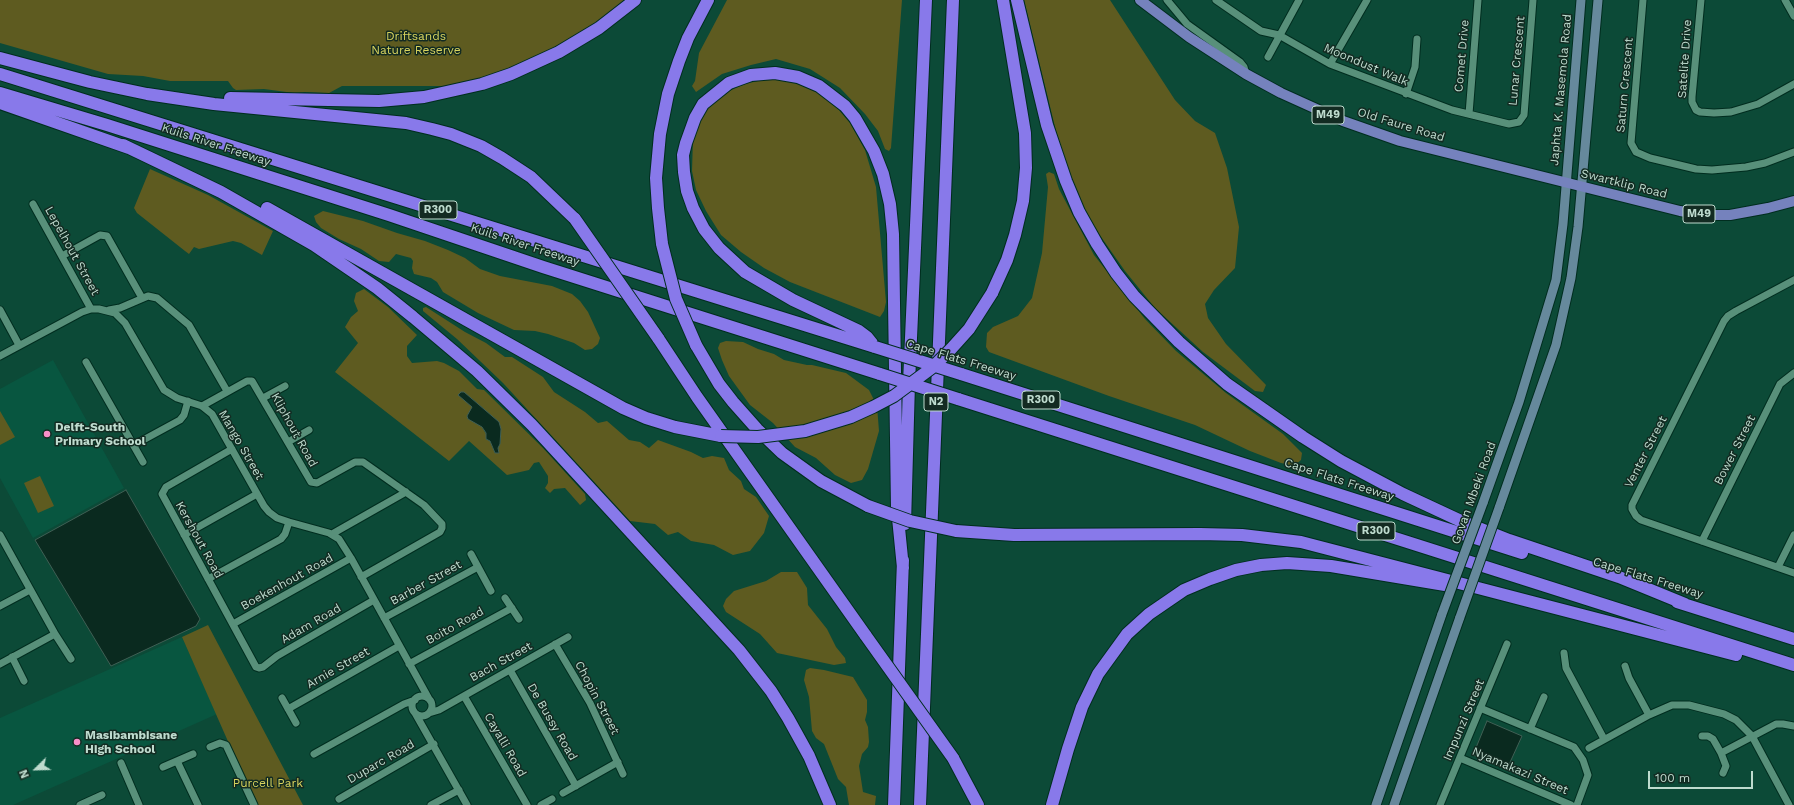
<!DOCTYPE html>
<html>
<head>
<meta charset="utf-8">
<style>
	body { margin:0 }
	#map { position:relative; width:1794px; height:805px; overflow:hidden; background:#0c4a37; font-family:"Work Sans",sans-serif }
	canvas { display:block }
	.north { position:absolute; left:16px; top:749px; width:40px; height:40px; -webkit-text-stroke:3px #132b22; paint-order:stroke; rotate:247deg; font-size:11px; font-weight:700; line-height:16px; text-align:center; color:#bedbce }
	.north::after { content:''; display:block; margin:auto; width:14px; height:18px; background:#bedbce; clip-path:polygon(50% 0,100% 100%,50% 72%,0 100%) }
	.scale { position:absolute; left:1648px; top:771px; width:105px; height:18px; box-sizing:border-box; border:2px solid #bedbce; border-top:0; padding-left:5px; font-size:12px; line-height:14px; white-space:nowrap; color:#bedbce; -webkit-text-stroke:3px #132b22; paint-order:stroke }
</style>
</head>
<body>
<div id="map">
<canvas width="1794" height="805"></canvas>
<div class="north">N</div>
<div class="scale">100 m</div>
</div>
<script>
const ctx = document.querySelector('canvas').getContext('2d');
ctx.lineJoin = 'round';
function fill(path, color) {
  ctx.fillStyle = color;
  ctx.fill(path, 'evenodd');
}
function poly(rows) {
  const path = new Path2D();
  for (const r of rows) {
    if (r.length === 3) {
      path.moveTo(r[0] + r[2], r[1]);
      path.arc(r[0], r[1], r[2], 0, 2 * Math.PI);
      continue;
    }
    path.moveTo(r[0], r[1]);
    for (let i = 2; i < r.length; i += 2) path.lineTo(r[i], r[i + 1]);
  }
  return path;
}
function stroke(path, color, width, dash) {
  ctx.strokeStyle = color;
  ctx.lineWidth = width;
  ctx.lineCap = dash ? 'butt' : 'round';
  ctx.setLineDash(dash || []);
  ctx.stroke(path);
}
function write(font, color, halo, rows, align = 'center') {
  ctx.font = font + ' "Work Sans",sans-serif';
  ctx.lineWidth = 3;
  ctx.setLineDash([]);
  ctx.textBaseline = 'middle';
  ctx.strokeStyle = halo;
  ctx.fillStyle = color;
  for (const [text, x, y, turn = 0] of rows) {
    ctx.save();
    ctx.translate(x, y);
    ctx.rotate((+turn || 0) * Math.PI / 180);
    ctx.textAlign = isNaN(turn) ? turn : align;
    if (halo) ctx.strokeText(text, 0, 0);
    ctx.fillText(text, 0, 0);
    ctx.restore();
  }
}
const built = poly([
	[53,360,124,488,33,538,0,478,0,389],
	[182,637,217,714,13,805,0,805,0,718]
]);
const green = poly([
	[0,0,624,0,587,32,486,86,342,86,329,93,305,92,294,93,264,89,236,90,233,88,228,81,170,81,143,76,108,74,0,43],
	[727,0,902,0,891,148,889,151,885,149,878,131,865,114,840,88,810,69,776,59,751,65,722,74,696,92,692,86,695,81,699,53],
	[1024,0,1110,0,1175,100,1195,121,1215,133,1227,168,1239,227,1235,268,1214,290,1205,304,1208,318,1226,344,1266,385,1263,392,1255,391,1203,352,1155,308,1125,271,1092,224,1072,182,1056,131],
	[780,79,799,84,817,92,833,103,850,123,865,150,876,187,886,302,884,311,880,317,790,282,764,268,741,252,721,235,706,211,696,190,692,171,693,138,697,124,707,108,727,92,745,84,762,80],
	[150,169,208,195,273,231,262,255,241,243,233,241,199,249,194,247,189,254,185,251,137,213,134,208],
	[1049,172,1054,174,1059,189,1094,255,1145,319,1176,351,1226,393,1283,434,1302,453,1301,460,1294,466,1281,463,1250,451,1195,425,1109,396,989,352,986,347,987,333,993,327,1018,316,1032,298,1042,253,1048,187,1046,174],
	[323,211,363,221,397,233,425,241,448,250,465,258,480,269,500,276,552,286,572,294,580,301,588,312,600,338,598,344,592,349,585,350,574,343,548,334,535,331,514,330,478,313,443,292,437,282,431,278,414,274,412,268,413,261,411,258,396,254,389,262,379,261,361,249,339,239,321,228,316,222,314,216],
	[364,289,388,307,417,335,407,346,407,356,412,363,437,361,444,363,459,371,477,389,484,390,543,448,585,494,586,500,580,505,565,488,554,489,550,493,545,488,548,483,548,476,539,462,534,463,529,470,507,475,469,441,449,461,335,372,358,343,345,327,351,317,358,311,354,301,356,293],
	[470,397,499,422,501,435,500,444,495,453,490,441,486,439,486,434,482,427,471,420,472,407,470,405],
	[426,307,465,332,486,343,505,357,512,357,543,377,554,392,585,412,598,423,607,421,629,440,640,442,649,448,658,440,691,452,703,458,712,456,724,458,729,470,741,481,744,489,756,497,769,516,764,533,750,551,733,555,714,545,691,541,678,532,668,535,655,524,630,521,503,383,457,339,423,311,423,308],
	[726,341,743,342,758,349,774,354,784,360,807,365,812,365,846,373,869,390,877,406,879,431,868,469,862,480,851,483,835,475,816,458,795,447,773,423,750,405,729,376,722,360,718,348,720,343],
	[0,411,15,437,0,445],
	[40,476,54,506,38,513,24,483],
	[781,572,797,572,807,588,808,605,827,629,836,647,845,658,846,663,834,665,777,653,760,634,726,612,723,606,726,599,734,591,766,581],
	[208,625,303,805,256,805,182,637],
	[810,668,824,670,853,677,867,700,867,712,865,720,868,727,869,742,868,747,862,754,859,766,863,792,876,796,875,805,849,805,846,787,838,779,824,744,816,738,812,731,809,697,804,680,806,670]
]);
const water = poly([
	[461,392,464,392,499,422,501,429,500,444,498,448,499,453,495,453,490,441,486,439,486,433,482,427,468,419,467,416,472,407,458,395,461,392],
	[126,490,200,619,196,626,111,666,35,540,126,490],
	[1487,721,1522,736,1507,769,1473,755,1487,721]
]);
const street = poly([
	[1167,0,1187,24,1240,62,1244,67,1246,74],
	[1216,0,1261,31,1279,35,1330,64,1452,110,1509,124,1519,122,1524,115,1533,0],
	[1643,0,1631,143,1636,152,1650,158,1696,169,1712,170,1746,167,1765,163,1794,152],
	[1701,0,1692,97,1692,102,1696,110,1700,112,1714,113,1731,112,1758,104,1794,84],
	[1785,0,1794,16],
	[1268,57,1299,0],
	[1330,64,1367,0],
	[1406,94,1415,67,1417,39],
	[1469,114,1478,0],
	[33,204,91,309],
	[62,256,100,235,107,236,142,298],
	[1794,280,1736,311,1728,316,1724,321,1632,505,1632,509,1636,516,1641,520,1794,573],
	[0,310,19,345],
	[109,310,120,308,148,296,157,298,189,325,227,391],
	[0,356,82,312,91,309,99,309,115,313,125,323,164,390,177,398,202,406,212,414,264,506,269,512,277,518,289,522,329,533,339,539,351,558,429,699],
	[86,362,143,462],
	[263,398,285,386],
	[202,406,247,381,252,381,311,482,317,483,355,462,363,462,424,505,442,524,442,528,440,532,361,577],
	[288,442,309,430],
	[134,445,180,420,184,415,188,401],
	[232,449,166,487,162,494,256,667,259,668,263,667,277,656,374,600],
	[332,534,406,492],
	[0,535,55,634,0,664],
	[184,535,257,494],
	[1702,541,1780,384,1794,373],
	[471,554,491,591],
	[1778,567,1794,535],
	[208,579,281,539,285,534,289,522],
	[505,598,519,619],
	[0,606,30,590],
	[384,618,478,567],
	[233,624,351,558],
	[55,634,71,659],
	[555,644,590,703,623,774],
	[1564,653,1566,668,1604,739],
	[12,657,24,681],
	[409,664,512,608],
	[1625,666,1629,678,1649,715],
	[510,670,576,786],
	[464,696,527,805],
	[422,706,10],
	[282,698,296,723],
	[1480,708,1574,747,1583,760,1588,775,1577,805],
	[288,709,399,646],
	[415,713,467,805],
	[429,713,439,710,568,637],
	[1530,729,1544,697],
	[1702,736,1708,736,1713,739,1721,753,1726,766,1723,773],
	[210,747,220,743,226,745,254,805],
	[1589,748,1649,715,1672,705,1689,705,1724,714,1736,720,1752,736,1789,805],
	[1721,753,1776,724,1783,724,1794,726],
	[314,754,404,704,415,700],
	[1460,758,1571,805],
	[177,761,198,805],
	[121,763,139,805],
	[163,767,193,754],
	[563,793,618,762],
	[339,799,434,744],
	[80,805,102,795],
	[431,805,459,790],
	[541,805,552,799],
	[1440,805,1507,644]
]);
const secondary = poly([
	[1483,503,1519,402,1556,280,1563,224,1581,0],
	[1499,508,1556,345,1571,278,1578,227,1598,0],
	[1376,805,1442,614],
	[1394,805,1460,617]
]);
const primary = poly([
	[1140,0,1189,37,1246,74,1281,93,1343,121,1400,141,1680,211,1705,215,1730,215,1768,208,1794,201]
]);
const highway = poly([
	[1017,0,1047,125,1066,181,1079,212,1097,244,1116,273,1134,296,1179,342,1227,384,1303,437,1341,461,1403,494,1461,521,1509,540,1619,577,1685,604],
	[0,58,90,82,147,94,214,104,406,123,432,129,451,134,481,146,502,158,531,177,575,219],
	[0,74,875,347],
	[0,93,107,125,389,215,543,267,880,374],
	[230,98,379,101,424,97,482,84,511,74,559,52,599,28,635,0],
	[0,103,129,148],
	[123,145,221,192,314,245,377,288,413,317,477,371,532,425,739,650,771,691,788,718,809,756,830,805],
	[267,208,623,408,646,418,675,427,721,436],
	[662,244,658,208,656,178,660,134,668,94,679,61,688,38,708,0],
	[992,293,1007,260,1015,235,1023,201,1026,168,1025,133,1003,0],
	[658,338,697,397,866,636],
	[696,345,719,384,733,402,757,429,782,453,821,481,868,506],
	[875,347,867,337,859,331,793,300,745,272,719,248,704,229,693,208,687,191,684,172,683,155,686,143,695,118,703,104,729,83,751,75,775,73,798,77,819,86,845,106,855,118,874,151,883,174,890,204,893,234,897,508,903,568],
	[961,374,1522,553],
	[958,399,1794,665],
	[905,524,909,383,926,0],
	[956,531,1014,535,1200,534,1242,535,1301,542,1736,655],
	[1677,602,1794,639],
	[953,758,978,805],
	[894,805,903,560],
	[920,805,953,0],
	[1052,805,1068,749,1082,707,1098,674,1127,634,1149,614,1184,590,1210,579,1236,570,1261,565,1287,563,1331,566,1451,586]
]);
const secondaryBridge = poly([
	[1442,614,1483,503],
	[1460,617,1499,508]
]);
const highwayBridge = poly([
	[575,219,658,338],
	[662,244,676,299,696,345],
	[875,347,961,374],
	[880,374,958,399],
	[721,436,758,437,805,431,851,417,873,407,894,396,933,367,951,349,969,329,992,293],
	[868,506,910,521,956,531],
	[866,636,953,758]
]);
const markers = [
	[47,434,4,"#f98fc9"],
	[77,742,4,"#f98fc9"]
];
const shields = [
	[1328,115,32],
	[438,210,38],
	[1699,214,32],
	[1041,400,38],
	[936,402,24],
	[1376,531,38]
];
const shieldNames = [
	["M49",1328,115],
	["R300",438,210],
	["M49",1699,214],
	["R300",1041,400],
	["N2",936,402],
	["R300",1376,531]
];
const parkNames = [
	["Driftsands",416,36],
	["Nature Reserve",416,50],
	["Purcell Park",268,783]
];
const streetNames = [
	["Comet Drive",1462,56,-85],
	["Satelite Drive",1685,59,-86],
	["Lunar Crescent",1517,61,-85],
	["Moondust Walk",1366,65,23],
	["Saturn Crescent",1625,85,-85],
	["Japhta K. Masemola Road",1561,90,-85],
	["Old Faure Road",1401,125,17],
	["Kuils River Freeway",216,145,18],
	["Swartklip Road",1624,184,14],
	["Kuils River Freeway",525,245,18],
	["Lepelhout Street",72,251,61],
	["Cape Flats Freeway",961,360,17],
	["Kliphout Road",294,430,61],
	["Mango Street",241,445,60],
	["Bower Street",1735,450,-63],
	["Venter Street",1646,452,-63],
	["Cape Flats Freeway",1339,480,18],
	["Govan Mbeki Road",1474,493,-70],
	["Kershout Road",199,540,61],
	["Cape Flats Freeway",1648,578,17],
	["Boekenhout Road",287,582,-29],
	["Barber Street",426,583,-29],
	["Adam Road",311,624,-30],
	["Boito Road",455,626,-29],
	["Bach Street",501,662,-29],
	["Arnie Street",338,668,-30],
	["Chopin Street",597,698,62],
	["Impunzi Street",1464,720,-67],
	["De Bussy Road",552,722,60],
	["Cayalli Road",505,745,60],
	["Duparc Road",381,762,-30],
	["Nyamakazi Street",1520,771,23]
];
const poiNames = [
	["Delft-South",55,427],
	["Primary School",55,441],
	["Masibambisane",85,735],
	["High School",85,749]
];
fill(built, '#085640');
fill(green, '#5e5b20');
fill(water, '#0a2a1f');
stroke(water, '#405f54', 1);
stroke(street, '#002d1f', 9);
stroke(secondary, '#002d1f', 11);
stroke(primary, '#002d1f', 12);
stroke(highway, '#002d1f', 14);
stroke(street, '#58907a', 7);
stroke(secondary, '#66899c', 9);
stroke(primary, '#7582bd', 10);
stroke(highway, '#8879ea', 12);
stroke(secondaryBridge, '#002d1f', 11, []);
stroke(highwayBridge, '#002d1f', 14, []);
stroke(secondaryBridge, '#66899c', 9);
stroke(highwayBridge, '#8879ea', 12);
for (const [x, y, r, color] of markers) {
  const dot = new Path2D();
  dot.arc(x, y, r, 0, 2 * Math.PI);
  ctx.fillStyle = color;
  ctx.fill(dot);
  stroke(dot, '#132b22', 1.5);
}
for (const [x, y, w] of shields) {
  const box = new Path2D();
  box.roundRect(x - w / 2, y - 9, w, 18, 3);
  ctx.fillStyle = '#132b22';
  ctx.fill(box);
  stroke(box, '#bedbce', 1);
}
write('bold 11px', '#bedbce', null, shieldNames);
write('12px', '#d7d35e', '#132b22', parkNames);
write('12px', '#bedbce', '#132b22', streetNames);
write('bold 12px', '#bedbce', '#132b22', poiNames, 'left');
</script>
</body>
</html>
